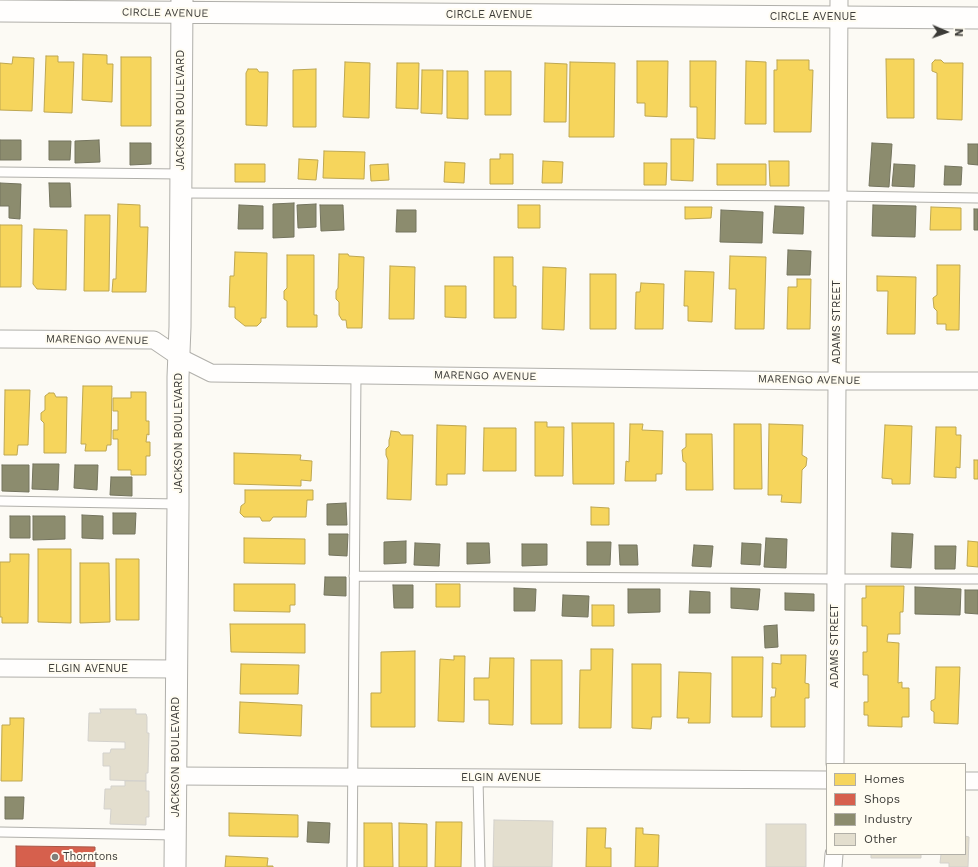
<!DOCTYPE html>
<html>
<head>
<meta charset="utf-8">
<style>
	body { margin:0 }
	#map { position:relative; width:978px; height:867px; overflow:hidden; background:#fcfaf4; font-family:"Work Sans",sans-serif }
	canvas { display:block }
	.legend { position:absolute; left:826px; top:763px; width:140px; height:92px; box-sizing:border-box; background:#fffcf1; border:1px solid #b1afa7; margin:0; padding:5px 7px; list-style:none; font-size:12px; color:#3c3b37 }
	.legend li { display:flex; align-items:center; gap:8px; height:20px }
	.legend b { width:20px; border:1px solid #b1afa7 }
	.north { position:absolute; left:926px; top:12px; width:40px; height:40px; -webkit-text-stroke:3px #fffcf1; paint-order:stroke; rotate:92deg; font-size:11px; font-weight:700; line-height:16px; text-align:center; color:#3c3b37 }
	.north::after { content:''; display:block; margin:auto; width:14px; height:18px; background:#3c3b37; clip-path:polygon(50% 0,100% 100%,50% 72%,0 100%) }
</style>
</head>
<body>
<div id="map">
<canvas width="978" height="867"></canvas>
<ul class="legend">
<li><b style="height:11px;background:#f6d55c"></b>Homes</li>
<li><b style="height:11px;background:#d6604d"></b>Shops</li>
<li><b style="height:11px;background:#8c8c6e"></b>Industry</li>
<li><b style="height:11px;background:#e3dece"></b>Other</li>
</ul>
<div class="north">N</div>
</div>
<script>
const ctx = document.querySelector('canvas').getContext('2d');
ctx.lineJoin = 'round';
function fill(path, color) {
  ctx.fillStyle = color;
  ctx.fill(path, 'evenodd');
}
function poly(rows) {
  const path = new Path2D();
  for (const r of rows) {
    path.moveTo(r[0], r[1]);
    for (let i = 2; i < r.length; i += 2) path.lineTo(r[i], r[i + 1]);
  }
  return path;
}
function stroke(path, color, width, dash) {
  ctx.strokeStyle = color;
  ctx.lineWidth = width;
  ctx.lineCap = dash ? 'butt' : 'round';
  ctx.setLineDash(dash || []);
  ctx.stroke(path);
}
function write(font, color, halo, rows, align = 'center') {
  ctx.font = font + ' "Work Sans",sans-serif';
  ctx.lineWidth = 4;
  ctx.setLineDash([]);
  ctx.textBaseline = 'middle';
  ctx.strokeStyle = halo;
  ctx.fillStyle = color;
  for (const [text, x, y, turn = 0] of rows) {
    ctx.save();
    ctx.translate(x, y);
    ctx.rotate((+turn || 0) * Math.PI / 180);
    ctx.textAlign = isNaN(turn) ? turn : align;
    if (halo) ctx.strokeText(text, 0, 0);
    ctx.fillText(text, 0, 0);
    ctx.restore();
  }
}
const homes = poly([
	[83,54,107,55,107,64,113,64,112,102,82,100,83,54],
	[46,56,58,56,58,62,74,62,72,113,44,112,46,56],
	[13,57,34,58,32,111,0,110,0,63,12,64,13,57],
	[121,57,151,57,151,126,121,126,121,57],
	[886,59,914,59,914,118,887,118,886,59],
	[777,60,809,60,809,70,813,70,811,132,774,132,774,70,777,70,777,60],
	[935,60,941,60,944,63,963,63,962,120,937,119,937,73,932,71,932,63,935,60],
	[637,61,668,61,667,117,645,116,645,103,637,103,637,61],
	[690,61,716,61,715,139,697,138,697,107,690,107,690,61],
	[746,61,766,62,766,124,745,124,746,61],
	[345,62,370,63,369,118,343,117,345,62],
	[570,62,615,63,614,137,569,137,570,62],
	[397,63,419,63,418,109,396,108,397,63],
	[545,63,567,64,566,122,544,122,545,63],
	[248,69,257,69,259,72,268,72,267,126,246,125,246,73,248,69],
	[316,69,316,127,293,127,293,70,316,69],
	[422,70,443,70,442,114,421,113,422,70],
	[447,71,468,71,468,119,447,118,447,71],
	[485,71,511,71,511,115,485,115,485,71],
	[671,139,694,139,693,181,671,180,671,139],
	[324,151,365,152,364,179,323,178,324,151],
	[500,154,513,154,513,184,490,184,490,159,500,159,500,154],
	[299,159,318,160,316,180,298,179,299,159],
	[543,161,563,162,562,183,542,183,543,161],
	[769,161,789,161,789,186,770,186,769,161],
	[445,162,465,163,464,183,444,182,445,162],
	[644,163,667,163,666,185,644,185,644,163],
	[235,164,265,164,265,182,235,182,235,164],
	[388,164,389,180,371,181,370,165,388,164],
	[717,164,766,164,766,185,717,185,717,164],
	[118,204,140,205,140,227,148,227,146,292,112,292,113,279,116,279,118,204],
	[518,205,540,205,540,228,518,228,518,205],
	[685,207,712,207,711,218,685,219,685,207],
	[931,207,961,208,961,230,930,230,931,207],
	[85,215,110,215,109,291,84,291,85,215],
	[0,225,22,225,21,287,0,287,0,225],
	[34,229,67,230,66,290,37,289,33,284,34,229],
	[235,252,267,253,266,318,261,318,261,322,257,326,245,326,235,318,235,307,229,307,230,276,234,276,235,252],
	[339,254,348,254,349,256,364,257,362,328,347,328,346,320,342,320,339,315,339,302,336,299,336,291,338,288,339,254],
	[287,255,314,255,314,315,317,315,317,327,287,327,287,301,284,299,284,291,287,288,287,255],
	[730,256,766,257,764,329,735,329,736,289,729,289,730,256],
	[494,257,513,257,513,286,516,286,516,318,494,318,494,257],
	[937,265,960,265,959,330,946,330,946,324,937,324,937,311,934,308,933,298,937,295,937,265],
	[390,266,415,267,414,319,389,319,390,266],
	[543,267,566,268,564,330,542,329,543,267],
	[685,271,714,272,712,322,688,321,688,306,684,306,685,271],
	[590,274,616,274,616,329,590,329,590,274],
	[877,276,916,277,915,334,887,334,888,291,877,291,877,276],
	[797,279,811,279,810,329,787,329,788,287,797,287,797,279],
	[641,283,664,284,663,329,635,329,636,292,640,292,641,283],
	[445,286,466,286,466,318,445,317,445,286],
	[83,386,112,386,111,445,107,445,106,451,85,451,86,444,81,444,83,386],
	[5,390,30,390,28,445,18,445,17,455,4,455,5,390],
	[131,392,146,392,146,421,149,421,149,435,147,434,146,442,150,442,150,456,146,456,146,475,131,475,131,470,118,470,118,439,113,439,113,430,118,430,118,411,113,411,113,398,131,398,131,392],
	[49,393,54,393,56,397,67,397,66,453,44,453,44,423,41,420,41,413,45,410,45,396,49,393],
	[535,422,547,422,547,427,564,427,563,476,535,476,535,422],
	[572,423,614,423,614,484,573,484,572,423],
	[630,424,643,424,642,430,663,431,662,474,656,474,656,481,625,481,626,461,629,462,630,424],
	[734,424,761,424,762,489,734,489,734,424],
	[769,424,803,425,802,455,807,458,806,466,802,470,801,503,781,502,782,495,768,495,769,424],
	[437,425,466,426,465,474,447,474,447,485,436,485,437,425],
	[885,425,912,426,910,484,892,484,892,479,882,478,885,425],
	[936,427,956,427,956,435,961,435,960,468,956,467,956,478,934,477,936,427],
	[484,428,516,428,516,471,483,471,484,428],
	[391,431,399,432,401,435,413,435,411,500,387,499,388,460,386,455,386,449,389,446,389,440,390,437,391,431],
	[686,434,712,434,713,490,686,490,686,463,683,461,682,450,686,447,686,434],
	[234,453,301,455,300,460,312,461,311,481,301,480,301,486,234,484,234,453],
	[974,460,978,460,978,479,974,479,974,460],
	[245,490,313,490,313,500,307,500,306,517,273,517,270,521,262,521,260,517,244,517,240,513,241,506,245,503,245,490],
	[591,507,609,508,609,525,591,525,591,507],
	[244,538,305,539,305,564,244,563,244,538],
	[968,541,978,542,978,567,967,566,968,541],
	[38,549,71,549,71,623,38,622,38,549],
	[10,554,29,554,28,623,2,623,2,617,0,617,0,562,10,562,10,554],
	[116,559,139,559,139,620,116,620,116,559],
	[80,563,109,563,110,622,80,623,80,563],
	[234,584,295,584,295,605,290,605,290,612,234,611,234,584],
	[436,584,460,584,460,607,436,607,436,584],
	[866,586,904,586,903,612,900,612,900,634,888,634,887,642,899,643,898,683,902,682,902,688,909,688,909,717,902,717,902,727,868,726,868,715,864,715,864,702,868,702,868,675,863,675,863,652,867,652,867,626,862,626,862,598,866,598,866,586],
	[592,605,614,605,614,626,592,626,592,605],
	[230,624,305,624,305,653,231,652,230,624],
	[591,649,613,649,611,728,579,728,580,670,591,670,591,649],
	[415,651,415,727,371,727,371,693,381,693,381,652,415,651],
	[781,655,806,655,805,683,809,684,809,698,805,698,805,727,771,727,771,697,775,697,776,688,772,688,772,663,781,664,781,655],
	[454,656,465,656,464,722,438,721,440,659,454,660,454,656],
	[732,657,763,657,762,717,732,717,732,657],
	[490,658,514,658,513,725,489,724,489,700,474,700,474,678,489,678,490,658],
	[531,660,562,660,562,724,531,724,531,660],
	[241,664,299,665,298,694,240,694,241,664],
	[632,664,661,664,661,717,652,717,651,729,632,728,632,664],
	[936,667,960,667,958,724,934,723,934,712,931,710,931,701,935,699,936,667],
	[679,672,711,673,710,723,688,723,689,718,677,718,679,672],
	[240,702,302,705,301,736,239,733,240,702],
	[10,718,24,718,22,781,1,781,2,725,10,725,10,718],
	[229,813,298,815,298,837,229,836,229,813],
	[436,822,462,822,461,867,435,867,436,822],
	[364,823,392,823,393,867,364,867,364,823],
	[399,823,427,824,427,867,399,867,399,823],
	[587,828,606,828,605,848,611,848,611,867,586,867,587,828],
	[636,828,643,828,643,834,659,835,658,867,635,867,636,828],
	[226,856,268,858,267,866,273,866,273,867,225,867,226,856]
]);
const shops = poly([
	[16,846,95,847,95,867,16,867,16,846]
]);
const industry = poly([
	[0,140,21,140,21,160,0,160,0,140],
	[99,140,100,162,75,163,75,141,99,140],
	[49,141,71,141,70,160,49,160,49,141],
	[130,143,151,143,151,164,130,165,130,143],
	[872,143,892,144,889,187,869,186,872,143],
	[968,144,978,144,978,165,968,164,968,144],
	[894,164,915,165,914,187,892,186,894,164],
	[945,166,962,167,961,185,944,185,945,166],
	[0,183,21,184,20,219,9,218,9,206,0,206,0,183],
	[49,183,70,183,71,207,50,207,49,183],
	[294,203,294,237,273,238,273,204,294,203],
	[316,204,316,227,298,228,297,205,316,204],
	[239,205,263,206,263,229,238,229,239,205],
	[320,205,343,205,344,230,321,231,320,205],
	[873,205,916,206,915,237,872,236,873,205],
	[775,206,804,207,803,234,773,233,775,206],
	[974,209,978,209,978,230,974,230,974,209],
	[397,210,416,210,416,232,396,232,397,210],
	[721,210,763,212,762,243,720,242,721,210],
	[788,250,811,251,810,275,787,275,788,250],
	[33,464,59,464,58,490,32,489,33,464],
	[2,465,29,465,29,492,2,491,2,465],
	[75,465,98,465,97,490,74,488,75,465],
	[111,477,132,477,132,496,110,495,111,477],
	[346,503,347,525,327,525,327,504,346,503],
	[113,513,136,513,135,534,113,534,113,513],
	[82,515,103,516,103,539,82,538,82,515],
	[10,516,30,516,30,538,10,538,10,516],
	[33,516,65,516,65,539,33,540,33,516],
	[892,533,913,534,911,568,891,567,892,533],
	[329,534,348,534,347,556,329,555,329,534],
	[766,538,787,539,786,568,764,567,766,538],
	[406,541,406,563,384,564,384,542,406,541],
	[587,542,611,542,610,565,587,565,587,542],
	[415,543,440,544,439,566,414,565,415,543],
	[467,543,489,543,490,563,467,564,467,543],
	[742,543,761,544,760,565,741,564,742,543],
	[522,544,547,544,547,565,522,566,522,544],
	[619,545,637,545,638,565,620,565,619,545],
	[694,545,713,546,711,567,692,566,694,545],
	[935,546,956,546,955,569,935,569,935,546],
	[325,577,346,577,346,596,324,595,325,577],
	[393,585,413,585,413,608,394,608,393,585],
	[915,587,961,589,960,615,915,614,915,587],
	[514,588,536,589,535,611,514,611,514,588],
	[731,588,760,589,758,610,731,608,731,588],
	[628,589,660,589,660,612,628,613,628,589],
	[965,590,978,590,978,614,965,613,965,590],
	[690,591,710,592,710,613,689,613,690,591],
	[785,593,814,594,814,611,785,610,785,593],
	[563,595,589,596,588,617,562,616,563,595],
	[777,625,778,647,765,648,764,626,777,625],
	[5,797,24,797,23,819,5,819,5,797],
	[308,822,330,823,329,843,307,842,308,822]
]);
const building = poly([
	[100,709,136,709,136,714,146,714,147,717,147,733,149,733,148,773,146,773,146,781,110,780,110,766,103,766,103,753,110,753,111,749,125,749,125,742,88,741,89,713,101,713,100,709],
	[125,781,146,781,146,791,149,791,149,817,146,817,146,825,110,824,111,809,104,809,105,789,111,789,111,786,125,786,125,781],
	[494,820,553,821,552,867,493,867,494,820],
	[766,824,806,824,806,867,766,867,766,824],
	[965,836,969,837,968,867,949,867,949,863,940,863,941,854,965,854,965,836],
	[871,854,921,854,921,858,871,858,871,854]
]);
const service = poly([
	[0,172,181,174],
	[181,193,838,196,978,198],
	[0,501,178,504],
	[354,576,836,579,978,579],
	[478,778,480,867],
	[0,832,176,835],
	[352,867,356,375]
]);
const minor = poly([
	[0,339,154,340,179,357,211,373,818,381,978,381],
	[0,668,177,669],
	[835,764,839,0],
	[176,776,827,780],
	[965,781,978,781],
	[833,867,834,854]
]);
const tertiary = poly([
	[0,11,978,18],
	[175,867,178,504,178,377,180,327,182,0]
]);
const markers = [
	[55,857,4,"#7f7e79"]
];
const streetNames = [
	["CIRCLE AVENUE",165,13,1],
	["CIRCLE AVENUE",489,15],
	["CIRCLE AVENUE",813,17],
	["JACKSON BOULEVARD",181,110,-90],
	["ADAMS STREET",837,322,-90],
	["MARENGO AVENUE",97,340,1],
	["MARENGO AVENUE",485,376,1],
	["MARENGO AVENUE",809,380,1],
	["JACKSON BOULEVARD",179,433,-90],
	["ADAMS STREET",835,646,-90],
	["ELGIN AVENUE",88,669],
	["JACKSON BOULEVARD",176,757,-90],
	["ELGIN AVENUE",501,778]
];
const poiNames = [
	["Thorntons",63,857]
];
fill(homes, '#f6d55c');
stroke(homes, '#bea751', 1);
fill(shops, '#d6604d');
stroke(shops, '#a85546', 1);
fill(industry, '#8c8c6e');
stroke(industry, '#74745e', 1);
fill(building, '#e3dece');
stroke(building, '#d3d1cc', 1);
stroke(service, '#b0afaa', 11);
stroke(minor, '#b0afaa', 19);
stroke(tertiary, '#b0afaa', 23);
stroke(service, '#fffefd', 9);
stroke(minor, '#fffefd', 17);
stroke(tertiary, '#fffefd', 21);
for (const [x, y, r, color] of markers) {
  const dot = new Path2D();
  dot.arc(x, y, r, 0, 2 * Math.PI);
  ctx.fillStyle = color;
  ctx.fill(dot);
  stroke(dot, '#fffcf1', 1.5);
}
write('11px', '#3c3b37', '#fffcf1', streetNames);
write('11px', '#3c3b37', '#fffcf1', poiNames, 'left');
</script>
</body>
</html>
